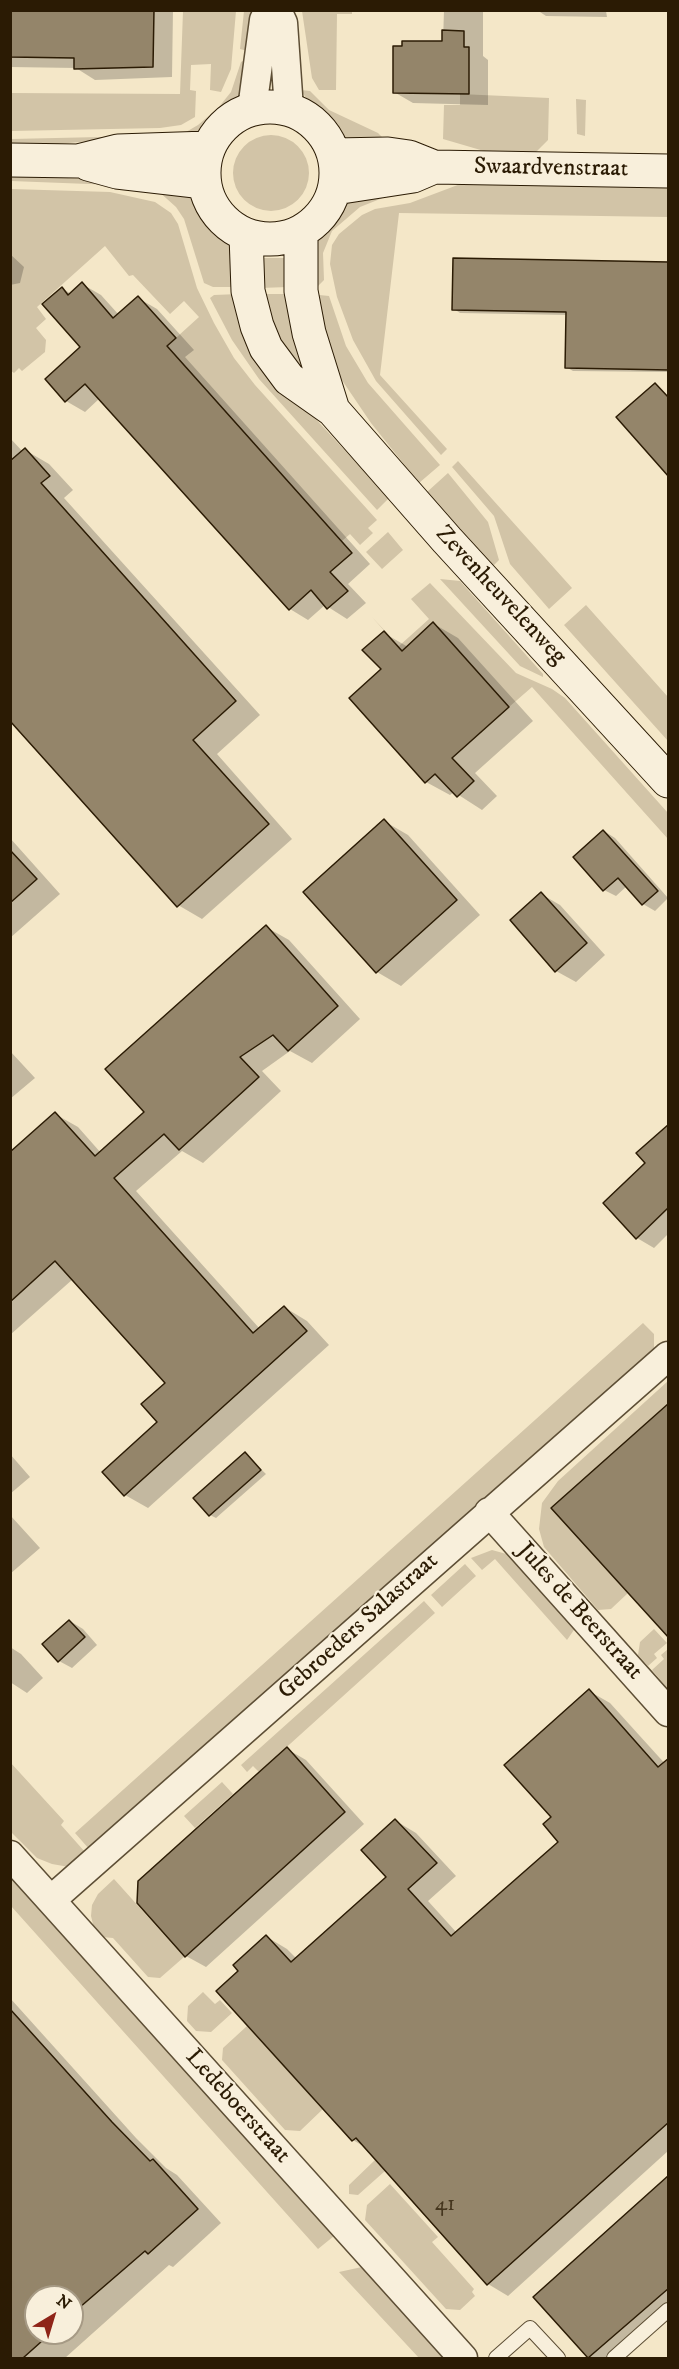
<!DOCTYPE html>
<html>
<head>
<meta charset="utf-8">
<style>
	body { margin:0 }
	#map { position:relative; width:679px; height:2369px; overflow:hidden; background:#f4e7c8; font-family:"IM FELL DW Pica",serif }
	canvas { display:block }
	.frame { position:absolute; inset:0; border:12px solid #2b1b04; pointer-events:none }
	.north { position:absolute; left:24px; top:2285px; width:60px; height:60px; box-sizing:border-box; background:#f8efdb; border:2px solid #a69a85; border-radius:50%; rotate:38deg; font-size:16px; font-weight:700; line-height:24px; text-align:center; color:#2b1b04 }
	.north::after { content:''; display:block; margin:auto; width:21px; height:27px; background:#8f2418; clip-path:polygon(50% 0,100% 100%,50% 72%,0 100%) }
</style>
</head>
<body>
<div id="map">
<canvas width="679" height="2369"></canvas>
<div class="frame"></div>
<div class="north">N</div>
</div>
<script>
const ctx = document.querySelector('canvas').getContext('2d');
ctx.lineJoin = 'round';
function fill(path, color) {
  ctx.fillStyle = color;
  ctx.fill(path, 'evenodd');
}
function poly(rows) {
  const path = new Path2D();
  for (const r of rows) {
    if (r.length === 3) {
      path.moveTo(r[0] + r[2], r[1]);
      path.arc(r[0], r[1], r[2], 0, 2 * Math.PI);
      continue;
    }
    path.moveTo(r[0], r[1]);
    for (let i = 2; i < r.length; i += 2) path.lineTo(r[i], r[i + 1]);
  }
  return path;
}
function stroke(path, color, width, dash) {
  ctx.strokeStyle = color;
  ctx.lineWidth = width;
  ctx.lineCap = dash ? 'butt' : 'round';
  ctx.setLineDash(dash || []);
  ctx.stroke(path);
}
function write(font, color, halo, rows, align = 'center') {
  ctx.font = font + ' "IM FELL DW Pica",serif';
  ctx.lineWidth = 4.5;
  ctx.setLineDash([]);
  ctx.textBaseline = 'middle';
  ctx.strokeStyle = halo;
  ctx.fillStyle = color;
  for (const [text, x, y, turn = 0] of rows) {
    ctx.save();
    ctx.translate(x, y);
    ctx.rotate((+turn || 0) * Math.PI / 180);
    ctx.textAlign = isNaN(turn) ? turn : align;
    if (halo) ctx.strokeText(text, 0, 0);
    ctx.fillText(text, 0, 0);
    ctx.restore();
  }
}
const green = poly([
	[183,11,236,11,231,69,221,92,210,90,211,64,191,65,190,90,196,91,195,117,181,125,160,128,11,131,11,93,180,94],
	[244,11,254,11,252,52,240,49],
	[302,11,352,11,352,14,337,14,336,90,319,90,312,78],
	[248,58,241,96,235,104,201,134,173,134,186,132,198,125,218,108,231,92,241,62],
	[301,90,310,91,329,110,378,133,383,138,345,138,311,106],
	[460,94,549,98,548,140,535,153,484,151,443,139,444,105,460,105],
	[576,99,586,100,585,136,577,134],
	[271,173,38],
	[145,136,36,146,11,145,11,139],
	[11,175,105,180,115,185,11,181],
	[668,182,668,217,399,213,380,375,447,449,441,455,376,381,353,340,337,297,330,264,332,245,339,234,362,215,375,209,410,203,463,183],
	[11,189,110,192,155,202,171,213,178,224,197,288,214,323,234,358,255,385,377,520,368,528,373,533,360,545,350,534,342,541,167,346,199,317,184,301,170,314,133,275,129,276,105,246,37,307,46,319,36,328,46,340,45,352,22,371,19,368,14,373,10,370],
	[157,190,194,197,199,201,229,242,238,287,213,287,204,283,184,219,176,207],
	[385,197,360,207,332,231,323,253,324,280,317,287,314,241,318,234,346,202],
	[259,258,287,258,288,287,260,288],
	[239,294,300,402,389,498,377,510,259,379,232,340,210,298,214,295],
	[256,294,293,294,309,366,298,372],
	[310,294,329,296,346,346,368,383,440,465,419,483,371,423,329,361],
	[458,461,572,588,549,609,510,564,494,516,452,467],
	[448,473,488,522,499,560,493,566,427,492],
	[388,532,403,550,382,569,366,552],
	[440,579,460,581,543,674,543,677,520,666],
	[430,583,516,673,552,689,565,698,668,813,668,839,532,687,509,707,434,623,402,651,372,617,399,646,429,619,411,599],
	[586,605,668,697,668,741,564,625],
	[643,1323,654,1334,654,1359,97,1858,75,1833],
	[668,1381,668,1403,552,1508,628,1593,611,1609,598,1610,544,1547,539,1529,542,1503,558,1481],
	[492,1550,510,1555,576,1627,567,1640,495,1559,482,1570,471,1558],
	[465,1564,476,1576,442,1607,431,1595],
	[424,1601,435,1613,259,1772,253,1766,247,1772,241,1765],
	[654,1629,667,1643,654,1654,657,1658,648,1666,638,1655,640,1642],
	[668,1649,668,1648,668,1689,652,1670,664,1659,661,1655],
	[10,1762,64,1821,61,1825,93,1861,69,1867,52,1864,37,1858,11,1832],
	[222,1782,233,1794,195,1828,184,1816],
	[10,1873,334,2236,318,2249,11,1906],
	[114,1879,184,1957,160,1978,148,1977,113,1938,102,1937,94,1928,91,1916,92,1905,98,1894],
	[203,1992,215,2004,220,2000,232,2013,211,2032,196,2031,187,2021,188,2006],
	[247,2026,323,2109,300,2131,285,2130,222,2060,223,2048],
	[375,2160,385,2171,358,2195,349,2194,349,2185],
	[390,2184,438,2237,432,2242,474,2289,472,2292,475,2296,460,2310,446,2309,365,2220,367,2205],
	[362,2267,444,2358,419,2358,339,2272]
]);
const shadow = poly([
	[10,10,173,10,172,77,95,80,76,68,10,67],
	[444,10,483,10,483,56,488,60,488,105,413,103,394,92,443,42],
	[537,10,668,10,668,12,606,11,607,17,546,16],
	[10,254,24,267,20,283,10,285],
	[668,263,668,372,573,371,566,367,567,315,460,313,454,309],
	[82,284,101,295,119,315,138,298,157,309,194,350,185,357,370,564,348,584,366,603,347,619,325,605,308,620,290,609,100,398,85,412,66,401,82,348,62,288,71,294],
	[10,438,23,452,25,450,49,464,73,490,64,498,260,715,217,754,292,839,202,919,178,905,10,719],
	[434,624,458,638,533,721,475,773,497,796,482,810,454,792,450,795,426,782,383,670,384,633,408,647],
	[384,821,408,835,480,915,401,986,377,972],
	[604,831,615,838,668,898,655,911,643,904,627,886,616,896,604,890],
	[10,838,60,894,10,938],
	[541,894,560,905,605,955,576,982,556,971,512,921],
	[266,927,289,940,360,1019,312,1063,290,1051,262,1071,281,1091,203,1163,182,1151,136,1191,260,1329,284,1307,307,1321,329,1345,148,1508,125,1495,159,1422,167,1383,73,1279,10,1335,10,1212,55,1114,78,1127,101,1153,146,1112],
	[10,1051,35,1078,10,1099],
	[668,1126,668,1234,654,1248,637,1238,647,1163],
	[10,1454,30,1477,10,1494],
	[245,1454,266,1474,216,1518,210,1515],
	[10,1515,40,1548,10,1574],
	[70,1621,83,1629,97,1645,72,1668,59,1661],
	[10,1647,21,1654,43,1678,27,1693,10,1682],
	[589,1691,610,1703,668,1767,668,2151,508,2296,488,2284,368,2149,353,2140,240,1971,267,1937,287,1949,297,1959,388,1877,396,1821,416,1833,456,1876,428,1901,457,1933,560,1842,553,1817],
	[287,1749,306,1760,364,1824,206,1967,186,1956],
	[10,1998,136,2138,166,2168,177,2175,221,2223,173,2267,169,2265,65,2358,10,2358],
	[36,2297,72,2297,72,2333,36,2333],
	[668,2177,668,2318,623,2358,591,2358,535,2297]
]);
const building = poly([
	[10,10,154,10,153,67,74,69,74,58,10,57,10,10],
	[442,30,464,31,464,47,469,47,469,94,393,93,393,46,402,46,402,41,442,41,442,30],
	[453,258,669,262,669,370,565,368,566,312,452,310,453,258],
	[82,282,113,318,138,296,176,338,167,346,352,553,330,572,348,591,327,609,311,590,289,610,85,384,65,402,45,379,80,347,42,304,62,287,68,295,82,282],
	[655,383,669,398,669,477,616,417,655,383],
	[25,448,50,476,41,483,236,701,193,740,269,824,177,907,10,721,10,461,25,448],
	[433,622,509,707,452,758,474,781,457,797,435,774,425,783,349,698,381,669,362,650,384,631,402,651,433,622],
	[384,819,457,900,376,973,303,892,384,819],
	[603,830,658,891,642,905,618,878,603,891,573,857,603,830],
	[10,850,37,879,10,903,10,850],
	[541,892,587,943,555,972,510,920,541,892],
	[266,925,338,1006,288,1051,273,1035,240,1057,259,1077,179,1150,164,1134,114,1178,253,1333,284,1306,307,1331,124,1496,102,1472,157,1422,141,1404,165,1383,55,1261,10,1302,10,1152,55,1112,95,1156,144,1112,105,1069,266,925],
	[669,1124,669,1207,636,1239,603,1203,645,1163,636,1153,669,1124],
	[669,1403,669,1638,551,1508,669,1403],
	[245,1452,261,1470,209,1516,193,1498,245,1452],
	[69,1620,85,1637,58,1662,42,1644,69,1620],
	[589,1689,658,1767,669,1758,669,2122,487,2285,356,2138,352,2141,216,1991,238,1971,233,1965,266,1935,291,1962,386,1877,361,1850,395,1819,437,1863,408,1889,451,1936,558,1842,543,1824,551,1817,504,1765,589,1689],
	[287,1747,345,1812,185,1957,137,1903,138,1881,287,1747],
	[10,2009,112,2122,150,2161,153,2159,198,2209,148,2254,145,2251,72,2314,72,2297,36,2297,36,2333,51,2333,23,2358,10,2358,10,2009],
	[669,2175,669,2288,588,2358,533,2297,669,2175]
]);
const lane = poly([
	[496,2358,530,2328,558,2358],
	[614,2358,668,2310]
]);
const street = poly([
	[277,10,283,23,289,109],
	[252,109,264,20,269,10],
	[489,1512,668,1712],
	[10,1855,463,2358],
	[51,1900,668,1356]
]);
const secondary = poly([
	[270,173,66],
	[334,155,388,154,409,157,434,167,668,171],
	[10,160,78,161,118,151,208,148],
	[88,164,117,172,204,182],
	[335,188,413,176,434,167],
	[301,232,301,291,309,333,333,410],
	[246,235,248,291,257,326,266,348,289,379,333,410,447,540,668,781]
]);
const numberNames = [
	["41",445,2206]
];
const streetNames = [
	["Swaardvenstraat",551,169,1],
	["Zevenheuvelenweg",500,596,47],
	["Jules de Beerstraat",579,1612,48],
	["Gebroeders Salastraat",359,1627,-42],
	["Ledeboerstraat",237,2107,48]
];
fill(green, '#d2c4a7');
fill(shadow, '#0003');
fill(building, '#94856a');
stroke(building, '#2b1b04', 1.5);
stroke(lane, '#5d4e35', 16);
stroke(street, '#5d4e35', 31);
stroke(secondary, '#2b1b04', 35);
stroke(lane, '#f8efdb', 14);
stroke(street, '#f8efdb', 28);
stroke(secondary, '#f8efdb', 33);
write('21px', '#45361e', null, numberNames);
write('24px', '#2b1b04', '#f8efdb', streetNames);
</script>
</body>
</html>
